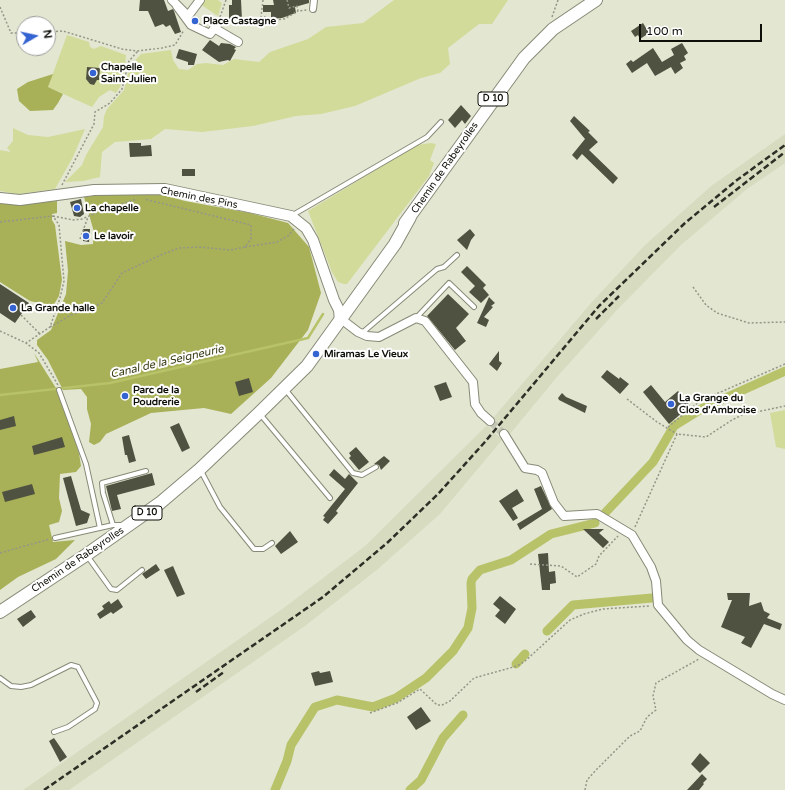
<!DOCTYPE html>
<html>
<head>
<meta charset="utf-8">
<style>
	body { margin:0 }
	#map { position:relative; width:785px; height:790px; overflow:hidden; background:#e3e6d1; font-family:"Varela Round",sans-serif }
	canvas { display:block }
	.north { position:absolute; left:16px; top:16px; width:40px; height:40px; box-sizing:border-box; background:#fff; border:1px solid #9f9f9d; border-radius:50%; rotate:81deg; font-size:11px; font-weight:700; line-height:16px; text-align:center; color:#0f1009 }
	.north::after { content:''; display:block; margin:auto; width:14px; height:18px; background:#3463d2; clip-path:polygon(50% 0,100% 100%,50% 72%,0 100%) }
	.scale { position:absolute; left:639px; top:24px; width:123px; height:18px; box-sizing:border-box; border:2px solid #0f1009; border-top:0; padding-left:5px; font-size:12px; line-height:14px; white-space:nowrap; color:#0f1009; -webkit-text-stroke:3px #fff; paint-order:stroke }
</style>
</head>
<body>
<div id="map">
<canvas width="785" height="790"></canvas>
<div class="north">N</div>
<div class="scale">100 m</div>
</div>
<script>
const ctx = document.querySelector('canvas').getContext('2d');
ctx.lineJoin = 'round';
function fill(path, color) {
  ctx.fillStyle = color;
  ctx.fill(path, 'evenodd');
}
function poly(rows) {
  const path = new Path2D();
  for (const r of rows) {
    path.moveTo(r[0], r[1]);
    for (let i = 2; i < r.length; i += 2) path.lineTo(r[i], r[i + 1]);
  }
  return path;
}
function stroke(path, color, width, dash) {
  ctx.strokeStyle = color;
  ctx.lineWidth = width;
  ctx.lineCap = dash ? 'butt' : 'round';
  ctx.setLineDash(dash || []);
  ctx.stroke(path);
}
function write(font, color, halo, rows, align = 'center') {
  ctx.font = font + ' "Varela Round",sans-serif';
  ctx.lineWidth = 4;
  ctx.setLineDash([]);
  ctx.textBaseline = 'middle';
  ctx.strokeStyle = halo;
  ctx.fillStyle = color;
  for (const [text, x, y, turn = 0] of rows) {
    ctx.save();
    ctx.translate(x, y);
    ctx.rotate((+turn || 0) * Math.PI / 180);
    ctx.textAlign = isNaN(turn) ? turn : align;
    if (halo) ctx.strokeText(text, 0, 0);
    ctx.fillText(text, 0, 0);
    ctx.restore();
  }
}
const built = poly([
	[785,134,785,163,747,189,681,245,617,310,557,377,510,434,493,418,591,303,644,246,711,186],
	[487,425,502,440,440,514,378,569,305,626,69,790,23,790,285,607,365,546]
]);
const green = poly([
	[204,0,218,0,222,3,218,16,200,4],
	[394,0,508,0,492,24,479,24,448,48,450,64,440,73,421,78,355,106,321,114,296,116,253,126,202,132,165,129,151,139,115,142,102,152,100,177,83,181,65,182,82,165,86,155,103,127,104,116,107,109,124,90,130,66,141,54,171,50,173,60,179,69,188,70,197,64,206,63,223,65,234,59,259,62,270,52,308,39,326,27,363,23],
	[67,35,89,42,90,47,94,49,101,46,126,55,124,75,120,87,116,93,110,90,99,97,92,107,48,87],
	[13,128,28,135,48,137,85,129,73,157,55,189,18,194,0,191,0,150,11,152,7,148,13,141],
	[431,143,436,144,430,160,434,163,429,176,347,284,344,284,338,282,332,272,308,211,417,145],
	[785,410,785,449,776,447,770,413]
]);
const forest = poly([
	[53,74,48,87,63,94,58,103,53,110,30,111,19,101,17,89,28,82],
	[145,190,185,201,250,213,288,223,309,247,321,293,308,330,271,378,231,414,204,408,151,413,106,434,100,442,94,445,89,442,91,424,87,409,87,397,81,389,63,390,48,360,37,345,37,340,51,330,66,294,68,271,65,241,81,245,93,244,94,232,84,197],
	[0,200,24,203,57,201,57,213,52,214,52,220,55,225,62,280,59,296,53,306,30,301,0,282],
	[34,353,59,393,79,453,81,466,76,472,60,474,59,498,62,511,59,522,49,525,53,542,75,540,56,559,18,577,0,590,0,369,38,362]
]);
const stream = poly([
	[0,395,110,383,308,338,323,314]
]);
const canal = poly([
	[605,513,653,462,674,426,703,408,785,371],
	[547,631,573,605,652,598],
	[516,664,525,654],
	[275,790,287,761,291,745,315,707,337,700,373,707,396,698,426,678,453,651,468,628,472,608,471,583,472,579,480,570,511,560,551,534,595,523],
	[410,790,421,780,443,738,463,715]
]);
const building = poly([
	[140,0,164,0,168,11,173,9,174,11,181,32,175,34,170,25,166,27,163,24,155,27,148,11,139,11],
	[232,0,241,0,242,20,229,20,229,5,232,5],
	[273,0,309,0,309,3,295,7,296,13,282,18,271,19,271,12,263,12,263,5,274,5],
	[643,23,649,33,640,39,638,35,635,37,631,31],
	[210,40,219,46,221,43,230,44,236,47,234,49,236,50,230,61,228,60,219,62,202,50],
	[682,43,688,53,684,56,686,60,680,63,683,68,675,74,671,67,655,76,647,63,632,73,626,64,631,60,633,62,653,48,662,62,674,55,671,49],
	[179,49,197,54,194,65,188,65,188,62,176,58],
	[87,67,100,68,99,80,97,80,94,85,90,84,86,79],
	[461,105,471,116,465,124,462,120,455,128,448,120],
	[574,116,590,131,588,132,598,142,589,150,618,178,613,184,582,154,577,160,572,155,585,139,570,121],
	[129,143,141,143,141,146,151,145,152,156,130,157],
	[182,169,195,169,195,176,182,176],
	[81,199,84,214,80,217,74,216,70,202],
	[83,229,90,229,89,242,83,241],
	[470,229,475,235,471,240,467,250,457,240],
	[467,266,486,285,483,288,489,295,481,303,469,292,475,286,461,272],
	[0,284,29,303,15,323,0,313],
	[448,294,469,314,456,328,466,341,455,350,427,316],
	[489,297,495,303,491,306,493,307,484,317,489,320,486,327,477,323],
	[499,351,499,361,502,363,497,371,489,364],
	[607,370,619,379,620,377,629,384,620,394,601,377],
	[249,378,253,392,239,396,235,382],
	[446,382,452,397,440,401,434,386],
	[651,385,665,402,678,391,690,406,669,424,643,392],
	[562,393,566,397,587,406,585,413,559,400,558,398],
	[14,416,16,426,0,430,0,420],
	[179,423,190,448,182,452,170,427],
	[129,435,136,461,129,463,127,455,125,455,122,437],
	[62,437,65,447,34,455,32,446],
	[356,447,369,462,359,470,349,458,351,456,349,453],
	[384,456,390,461,381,470,379,465,374,464],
	[334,469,345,479,349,474,358,483,336,511,338,513,328,524,323,520,325,517,323,516,345,489,329,475],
	[152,473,155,485,117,495,121,509,112,511,106,486],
	[71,476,81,510,90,514,87,523,76,526,63,478],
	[32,484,35,494,5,502,2,492],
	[541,486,552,509,520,530,517,524,542,509,534,489],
	[517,489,524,501,512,508,518,518,513,521,499,501],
	[583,529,604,529,599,533,609,542,603,548],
	[290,531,298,542,281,554,275,546],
	[548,553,549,572,555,571,556,583,550,584,550,590,542,590,538,554],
	[156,564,160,570,146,579,142,574],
	[173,566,185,594,177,597,164,570],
	[727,593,750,593,749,606,761,602,764,611,770,614,767,618,782,624,780,630,764,624,751,648,741,643,745,637,721,627,732,600,728,600],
	[500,596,516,609,505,624,495,616,500,610,493,604],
	[118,599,123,607,113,614,111,612,100,619,97,614,104,609,102,606,109,601,111,604],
	[31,610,36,617,23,627,17,619],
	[319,671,320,673,330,671,333,682,315,686,311,673],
	[421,707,431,721,416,730,407,717],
	[54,738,67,757,60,762,49,741],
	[700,753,710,763,700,773,691,764],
	[702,774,707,779,703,783,704,784,699,790,687,790]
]);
const minorTunnel = poly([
	[490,421,504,434]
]);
const path = poly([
	[263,0,261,17,267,17,272,20,284,19,298,11],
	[287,0,289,8,297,6,298,11,307,10],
	[0,7,11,33,24,33],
	[220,17,226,0],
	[552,17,558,0],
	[48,32,63,31,122,49,138,51,162,48,175,45,184,30],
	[62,185,94,124,95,112,110,103,122,89,129,61,138,51],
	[53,216,73,220,82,219,98,212,137,199],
	[0,222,53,216,59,225,64,281,60,298,50,327,26,343],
	[80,239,88,217],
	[245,247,277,242,288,236,294,229],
	[693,287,706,305,717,313,749,323,785,322],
	[21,315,40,334],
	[50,327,71,315,102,303,122,273,163,254,179,248,199,247,230,250,245,247,251,239,251,225,144,199],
	[0,331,26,343,39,353,58,385],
	[627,399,657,422,677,434],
	[668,427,700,401,785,364],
	[635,527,677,434,706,437,732,420,742,415,785,406],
	[0,553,50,539],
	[530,564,561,566,577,577,596,564,599,556,618,536],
	[370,713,397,703,420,689,437,705,442,705,450,701,474,678,517,666,524,662,570,620,584,614,603,609,650,606],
	[585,790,587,780,596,770,630,736,640,731,647,717,656,710,653,696,656,683,699,659]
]);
const service = poly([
	[291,216,427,137,441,122],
	[416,318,449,283,474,307],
	[362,333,437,269,444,267,457,255],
	[285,389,353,473,362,475,376,467],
	[59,390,86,464,100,528],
	[260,414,330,498],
	[201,471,220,507,254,549,263,549,272,543],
	[113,525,103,493,102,483,146,471],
	[55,538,113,525,123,525],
	[88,557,111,589,117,590,142,570],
	[0,678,11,686,21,687,31,685,71,665,78,667,97,703,95,709,68,727,54,732]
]);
const pedestrian = poly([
	[313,9,314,0]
]);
const minor = poly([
	[172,0,188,16,200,0],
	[177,6,191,25,210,34,217,25],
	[214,28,238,42],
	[341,317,340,321,345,322,358,332,367,336,379,337,416,318,425,321,473,382,475,404,481,413,490,421],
	[504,434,525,468,537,470,542,473,554,503,564,516,597,514,632,535,651,567,656,581,658,605,687,640,699,650,772,694,785,700]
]);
const tertiary = poly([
	[0,198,20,200,94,190,165,189,291,216,306,228,313,240,334,300,339,310,340,321]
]);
const primary = poly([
	[405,223,524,58,553,29,596,0],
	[0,612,86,555,160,503,200,469,259,413,307,366,395,244,410,217]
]);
const rail = poly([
	[714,207,785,152],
	[596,319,619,296],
	[196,692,224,672],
	[44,790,323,597,387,543,438,494,484,443,599,306,685,223,737,180,785,145]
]);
const markers = [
	[195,21,4,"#3463d2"],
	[93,73,4,"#3463d2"],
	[77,208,4,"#3463d2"],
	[86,236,4,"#3463d2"],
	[13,308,4,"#3463d2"],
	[316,354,4,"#3463d2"],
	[125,396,4,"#3463d2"],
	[671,404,4,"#3463d2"]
];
const shields = [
	[493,99,30],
	[147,513,30]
];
const shieldNames = [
	["D 10",493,99],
	["D 10",147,513]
];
const poiNames = [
	["Place Castagne",203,21],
	["Chapelle",101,67],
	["Saint-Julien",101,79],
	["La chapelle",85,208],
	["Le lavoir",94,236],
	["La Grande halle",21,308],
	["Miramas Le Vieux",324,354],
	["Parc de la",133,390],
	["Poudrerie",133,402],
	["La Grange du",679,398],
	["Clos d'Ambroise",679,410]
];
const streetNames = [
	["Chemin de Rabeyrolles",445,168,-55],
	["Chemin des Pins",199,198,11],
	["Chemin de Rabeyrolles",78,560,-34]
];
const waterNames = [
	["Canal de la Seigneurie",167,362,-13]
];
fill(built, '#d7dcc0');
fill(green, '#d3db9a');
fill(forest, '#a8b158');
stroke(stream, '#b8c268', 2.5);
stroke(canal, '#b8c268', 9);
fill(building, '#4f5241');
stroke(minorTunnel, '#c3c6b3', 8, [8, 4]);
stroke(service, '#878a77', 6);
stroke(pedestrian, '#878a77', 8);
stroke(minor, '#878a77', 10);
stroke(tertiary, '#878a77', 12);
stroke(primary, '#878a77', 14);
stroke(path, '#949687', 1.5, [2, 2]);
stroke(service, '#fff', 4);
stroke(pedestrian, '#fff', 6);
stroke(minor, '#fff', 8);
stroke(tertiary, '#fff', 10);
stroke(primary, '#fff', 12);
stroke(rail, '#2d2e25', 2.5, [6, 3]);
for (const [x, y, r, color] of markers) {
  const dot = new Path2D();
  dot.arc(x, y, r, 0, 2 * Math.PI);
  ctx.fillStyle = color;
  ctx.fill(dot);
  stroke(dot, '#fff', 1.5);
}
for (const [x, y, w] of shields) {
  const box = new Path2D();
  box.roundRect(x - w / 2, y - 7, w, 14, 3);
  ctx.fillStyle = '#fff';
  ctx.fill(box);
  stroke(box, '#0f1009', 1);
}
write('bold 9px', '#0f1009', null, shieldNames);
write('bold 10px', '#0f1009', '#fff', poiNames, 'left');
write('10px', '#0f1009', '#fff', streetNames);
write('italic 11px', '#373a14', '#fff', waterNames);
</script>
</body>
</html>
